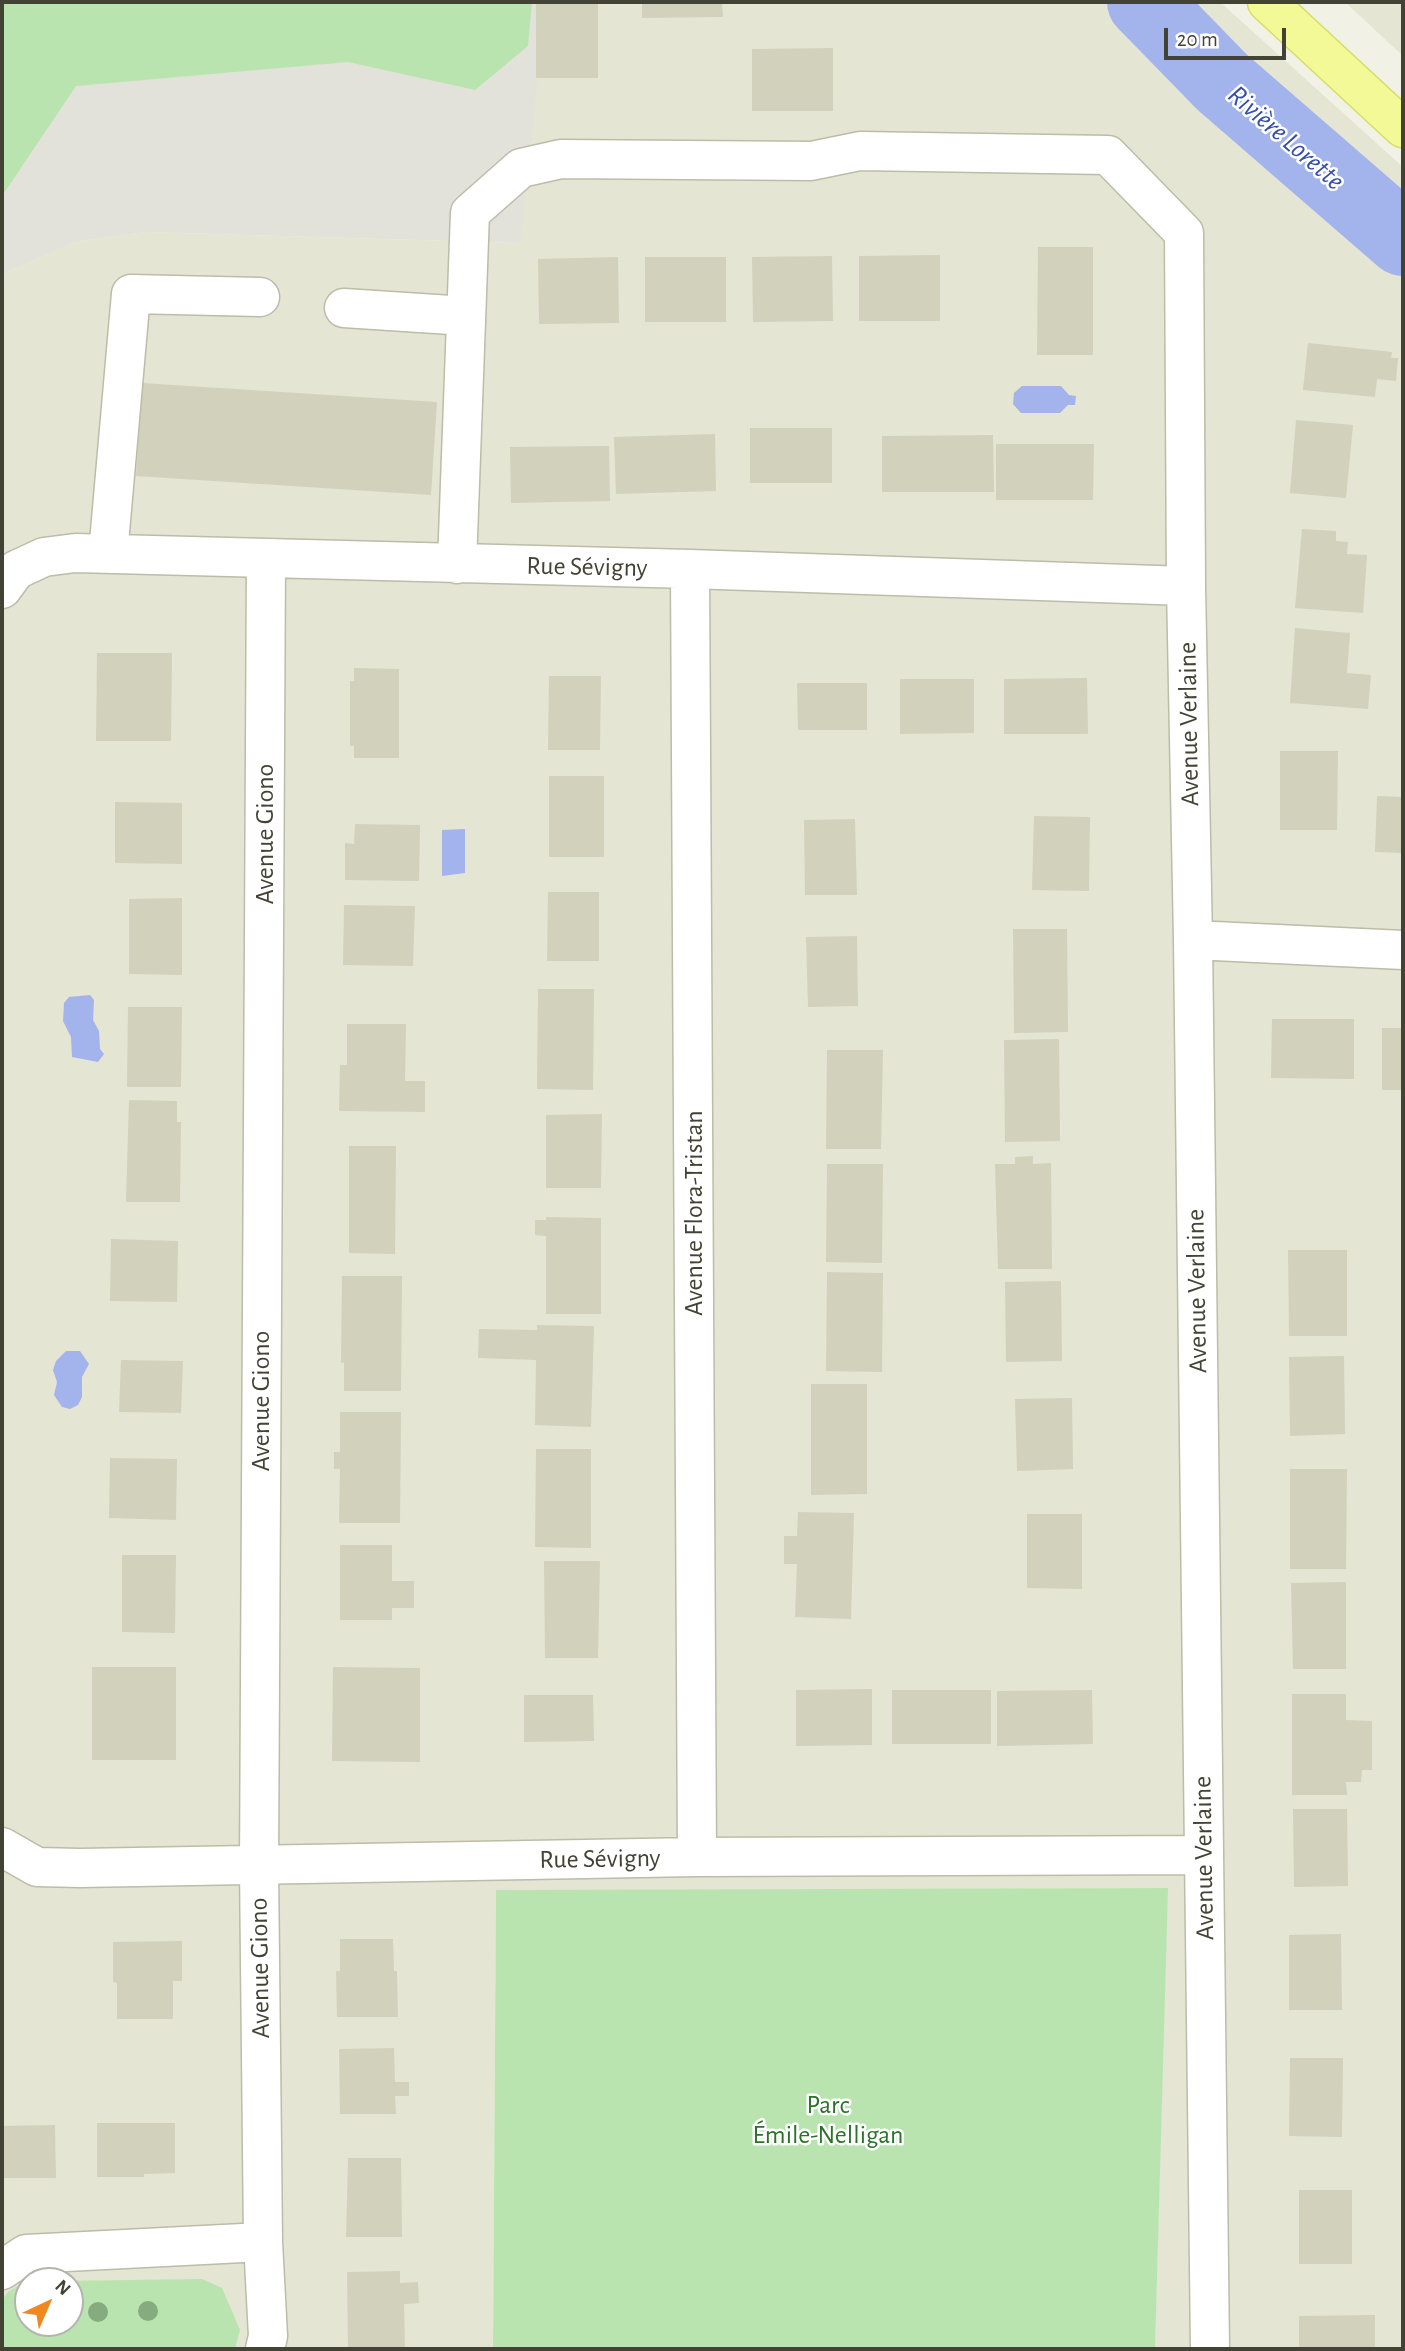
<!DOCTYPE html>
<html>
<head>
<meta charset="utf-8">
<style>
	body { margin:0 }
	#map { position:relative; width:1405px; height:2351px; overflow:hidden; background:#f1f1e5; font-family:"Alegreya Sans",sans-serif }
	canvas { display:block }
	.frame { position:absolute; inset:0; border:4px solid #434335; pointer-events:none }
	.north { position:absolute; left:14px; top:2267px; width:70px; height:70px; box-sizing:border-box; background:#fff; border:2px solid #b4b4ae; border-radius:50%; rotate:44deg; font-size:19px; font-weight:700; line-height:28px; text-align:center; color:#434335 }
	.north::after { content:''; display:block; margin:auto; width:24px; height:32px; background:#ef881e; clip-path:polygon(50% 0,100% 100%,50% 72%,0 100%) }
	.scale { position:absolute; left:1164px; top:28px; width:122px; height:32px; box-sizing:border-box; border:4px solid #434335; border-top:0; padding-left:9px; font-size:21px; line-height:24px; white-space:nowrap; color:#434335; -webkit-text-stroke:5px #fff; paint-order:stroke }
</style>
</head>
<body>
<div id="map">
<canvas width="1405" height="2351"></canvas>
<div class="frame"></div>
<div class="north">N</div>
<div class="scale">20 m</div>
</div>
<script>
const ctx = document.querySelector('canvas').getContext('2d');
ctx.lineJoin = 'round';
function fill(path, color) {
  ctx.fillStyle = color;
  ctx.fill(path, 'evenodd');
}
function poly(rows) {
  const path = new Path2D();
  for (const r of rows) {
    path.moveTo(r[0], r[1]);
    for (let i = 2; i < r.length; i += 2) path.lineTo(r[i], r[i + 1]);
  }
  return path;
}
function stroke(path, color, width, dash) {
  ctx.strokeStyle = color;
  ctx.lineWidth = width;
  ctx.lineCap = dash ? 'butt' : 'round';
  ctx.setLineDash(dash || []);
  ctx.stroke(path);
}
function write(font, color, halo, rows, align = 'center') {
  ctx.font = font + ' "Alegreya Sans",sans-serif';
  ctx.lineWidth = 5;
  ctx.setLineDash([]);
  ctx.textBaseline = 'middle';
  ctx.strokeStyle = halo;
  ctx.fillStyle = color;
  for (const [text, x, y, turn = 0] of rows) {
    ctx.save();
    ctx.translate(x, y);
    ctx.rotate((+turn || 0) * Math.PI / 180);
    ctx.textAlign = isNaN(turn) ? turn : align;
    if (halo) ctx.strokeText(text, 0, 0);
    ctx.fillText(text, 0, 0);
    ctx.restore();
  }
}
const residential = poly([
	[546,2,1220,2,1403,167,1403,2349,1155,2349,1167,1888,496,1891,493,2349,2,2349,2,274,78,241,146,232,519,243],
	[28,2281,70,2281,70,2323,28,2323],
	[1345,2,1403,2,1403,56]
]);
const industrial = poly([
	[2,2,546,2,520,243,146,232,78,241,2,274]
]);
const green = poly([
	[2,2,532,2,528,46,475,90,348,62,76,86,2,196],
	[1168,1888,1155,2349,493,2349,496,1890],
	[202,2279,222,2288,240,2330,235,2349,2,2349,2,2300,8,2292,25,2282,28,2281,28,2323,70,2323,70,2281,61,2281]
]);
const water = poly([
	[1022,386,1061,386,1069,395,1076,396,1075,405,1068,405,1060,413,1021,413,1013,404,1014,393],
	[465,829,465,873,442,876,442,830],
	[90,995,94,1000,93,1020,99,1031,100,1049,104,1054,98,1062,72,1057,71,1037,63,1021,64,1003,69,997],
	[66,1351,80,1351,89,1364,82,1377,82,1397,78,1405,70,1409,62,1407,54,1395,57,1382,53,1370,56,1361]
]);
const river = poly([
	[1144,2,1222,82,1403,239]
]);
const building = poly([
	[536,2,598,2,598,78,536,78],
	[642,2,722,2,723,17,642,18],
	[833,48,833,111,752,111,752,49],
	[1038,247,1093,247,1093,355,1037,355],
	[940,255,940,321,859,321,859,256],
	[832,256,833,321,753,322,752,257],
	[618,257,619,323,539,324,538,259],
	[645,257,726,257,726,322,645,322],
	[1308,343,1392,352,1391,358,1398,358,1396,381,1377,379,1375,397,1303,390],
	[142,383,437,402,431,495,136,476],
	[1296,420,1353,425,1346,498,1290,493],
	[750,428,832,428,832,483,750,483],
	[715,434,716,491,616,494,614,437],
	[993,435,994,492,882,492,882,436],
	[996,444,1094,444,1093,500,996,500],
	[609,446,610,501,511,503,510,447],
	[1302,529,1336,531,1336,541,1348,542,1347,554,1367,555,1363,613,1295,608],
	[1295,628,1350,633,1347,673,1371,675,1368,709,1290,703],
	[97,653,172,653,171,741,96,741],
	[354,668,399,669,399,758,354,758,354,746,350,746,350,681,354,681],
	[549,676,601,676,600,750,548,750],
	[1087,678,1088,734,1004,734,1004,679],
	[900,679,974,679,974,733,900,734],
	[797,683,867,683,867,730,798,730],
	[1280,751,1338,751,1337,830,1280,830],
	[549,776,604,776,604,857,549,857],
	[1377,796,1403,797,1403,853,1375,852],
	[115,802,182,803,182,864,115,863],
	[1034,816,1090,817,1089,891,1032,890],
	[855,819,857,895,805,895,804,820],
	[355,824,420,825,419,881,345,880,345,843,354,844],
	[548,892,599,892,599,961,547,961],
	[182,898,182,975,129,974,129,899],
	[344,905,415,906,413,966,343,965],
	[1013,929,1067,929,1068,1032,1014,1033],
	[857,936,858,1006,808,1007,806,937],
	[538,989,594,989,593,1090,537,1089],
	[128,1007,182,1007,181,1087,127,1087],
	[1272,1019,1354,1019,1354,1079,1271,1078],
	[347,1024,406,1024,405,1081,425,1081,425,1112,339,1111,340,1065,347,1065],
	[1382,1028,1403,1028,1403,1090,1382,1090],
	[1059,1039,1060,1141,1005,1142,1004,1040],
	[827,1050,883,1050,881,1149,826,1149],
	[129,1100,177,1101,177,1122,181,1122,180,1202,126,1202],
	[602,1114,601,1188,546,1188,546,1115],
	[349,1146,396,1146,395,1254,349,1253],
	[1033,1156,1033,1164,1051,1163,1052,1269,998,1269,995,1164,1015,1164,1015,1157],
	[827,1164,883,1164,882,1263,826,1262],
	[546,1217,601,1218,601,1314,546,1314,546,1236,535,1235,535,1220,546,1220],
	[111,1239,178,1241,177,1302,110,1301],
	[1288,1250,1347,1250,1347,1336,1289,1336],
	[827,1272,883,1273,882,1372,826,1371],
	[342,1276,402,1276,401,1391,344,1391,344,1362,341,1363],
	[1061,1281,1062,1361,1006,1362,1005,1282],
	[537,1325,594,1326,591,1427,535,1425,536,1360,478,1358,479,1329,537,1330],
	[1344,1356,1345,1434,1290,1436,1289,1357],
	[121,1360,183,1361,181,1413,119,1412],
	[811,1384,867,1384,867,1494,811,1495],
	[1072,1398,1073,1469,1017,1471,1015,1399],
	[340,1412,401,1412,400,1523,339,1523,340,1469,334,1469,334,1452,340,1452],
	[536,1449,591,1449,591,1548,535,1547],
	[110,1458,177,1459,176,1520,109,1518],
	[1290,1469,1347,1469,1346,1569,1290,1569],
	[798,1512,854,1513,851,1619,795,1617,797,1564,784,1564,784,1536,797,1536],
	[1027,1514,1082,1514,1082,1589,1027,1588],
	[340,1545,392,1545,392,1581,414,1581,414,1608,392,1608,392,1620,340,1620],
	[122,1555,176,1555,175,1633,122,1632],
	[544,1561,600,1561,598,1658,545,1658],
	[1346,1582,1346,1669,1293,1669,1291,1583],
	[92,1667,176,1667,176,1760,92,1760],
	[333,1667,420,1668,420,1762,332,1761],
	[872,1689,872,1745,796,1746,796,1690],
	[892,1690,991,1690,991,1744,892,1744],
	[1092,1690,1093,1744,997,1746,997,1691],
	[1292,1694,1346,1694,1346,1720,1372,1721,1372,1770,1362,1770,1361,1782,1346,1782,1347,1795,1292,1795],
	[524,1695,593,1695,594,1741,524,1742],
	[1293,1809,1347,1809,1348,1886,1294,1887],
	[1341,1934,1342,2010,1289,2010,1289,1935],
	[340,1939,393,1939,394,1971,397,1971,398,2017,337,2017,336,1971,340,1971],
	[182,1941,182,1981,173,1981,173,2019,117,2019,117,1983,113,1982,113,1942],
	[394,2048,395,2082,409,2082,409,2096,395,2096,396,2114,340,2114,339,2049],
	[1290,2058,1343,2058,1342,2137,1289,2136],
	[97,2123,175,2123,175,2173,144,2174,144,2177,97,2177],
	[55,2125,56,2178,2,2178,2,2126],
	[348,2158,401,2158,402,2237,346,2237],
	[1299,2190,1352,2190,1352,2264,1299,2264],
	[400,2271,400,2283,418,2282,419,2303,404,2304,405,2348,348,2349,347,2272],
	[1375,2315,1375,2349,1299,2349,1299,2316]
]);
const minor = poly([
	[344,308,466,316],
	[108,554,131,294,260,297],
	[457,564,470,213,521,168,561,159,811,161,860,151,1108,155,1184,233,1186,586,1193,940,1210,2349],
	[690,569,697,1857],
	[2,589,16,570,44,557,75,553,690,569,1186,586],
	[1193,940,1403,950],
	[2,1847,37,1867,80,1868,697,1857,1203,1855],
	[2,2270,26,2254,263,2242],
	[265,2349,268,2336,263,2242,259,1866,266,559]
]);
const major = poly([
	[1267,2,1403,128]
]);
const trees = [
	[148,2311],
	[98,2312]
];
const streetNames = [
	["Rue Sévigny",587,567,1],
	["Avenue Verlaine",1189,724,-91],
	["Avenue Giono",265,834,-90],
	["Avenue Flora-Tristan",694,1213,-90],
	["Avenue Verlaine",1197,1291,-91],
	["Avenue Giono",261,1401,-90],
	["Avenue Verlaine",1204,1858,-91],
	["Rue Sévigny",600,1859,-1],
	["Avenue Giono",260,1968,-91]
];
const parkNames = [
	["Parc",828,2105],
	["Émile-Nelligan",828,2135]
];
const waterNames = [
	["Rivière Lorette",1286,138,41]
];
fill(residential, '#e4e5d3');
fill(industrial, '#e3e2da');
fill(green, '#b9e4af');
fill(water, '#a3b4ec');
stroke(river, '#a3b4ec', 74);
fill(building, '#d2d1bb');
stroke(minor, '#bcbca8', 41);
stroke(major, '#d6dd67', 41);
stroke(minor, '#fff', 38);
stroke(major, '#f2f996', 38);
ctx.fillStyle = '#85ab7f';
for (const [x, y] of trees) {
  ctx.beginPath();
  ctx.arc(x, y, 10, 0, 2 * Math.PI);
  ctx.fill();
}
write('26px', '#434335', '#fff', streetNames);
write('26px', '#2d722b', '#fff', parkNames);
write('italic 28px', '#344ea9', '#fff', waterNames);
</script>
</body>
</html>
